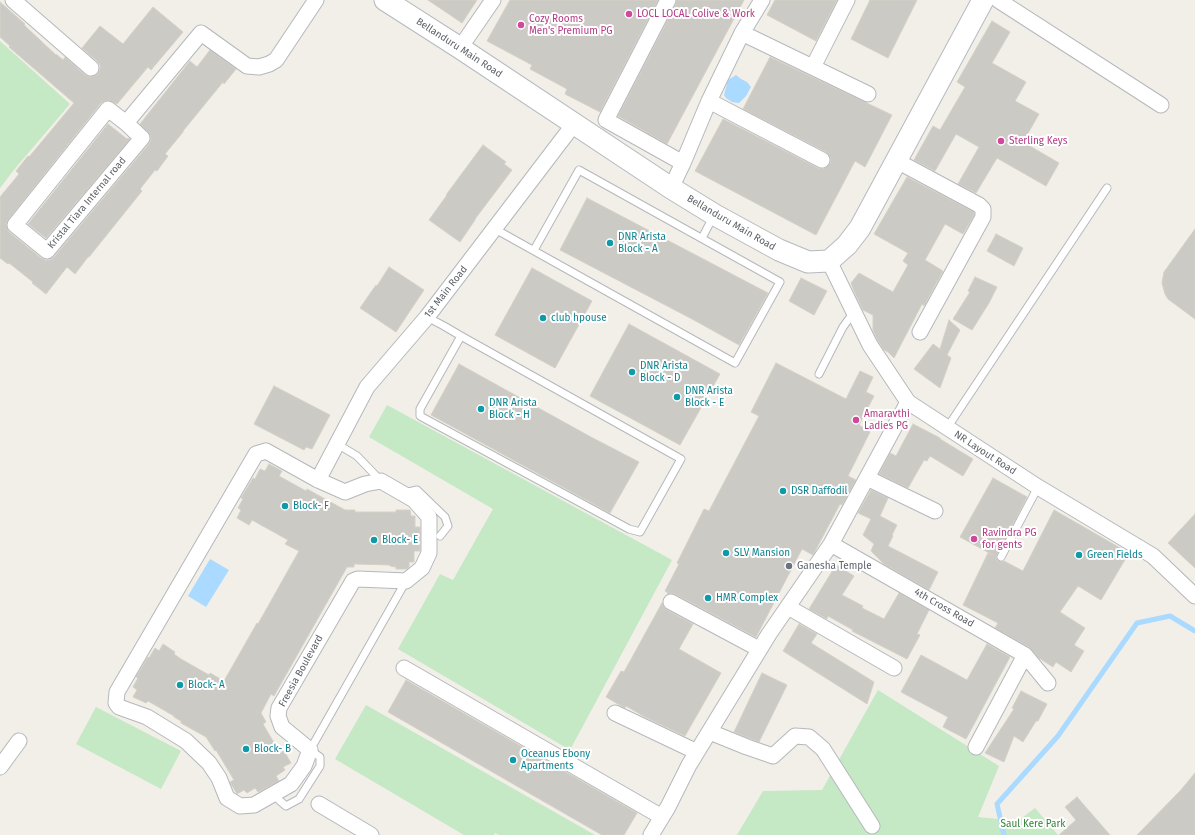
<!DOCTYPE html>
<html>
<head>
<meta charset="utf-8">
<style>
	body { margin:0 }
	canvas { display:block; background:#f1efe8 }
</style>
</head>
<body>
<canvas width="1195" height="835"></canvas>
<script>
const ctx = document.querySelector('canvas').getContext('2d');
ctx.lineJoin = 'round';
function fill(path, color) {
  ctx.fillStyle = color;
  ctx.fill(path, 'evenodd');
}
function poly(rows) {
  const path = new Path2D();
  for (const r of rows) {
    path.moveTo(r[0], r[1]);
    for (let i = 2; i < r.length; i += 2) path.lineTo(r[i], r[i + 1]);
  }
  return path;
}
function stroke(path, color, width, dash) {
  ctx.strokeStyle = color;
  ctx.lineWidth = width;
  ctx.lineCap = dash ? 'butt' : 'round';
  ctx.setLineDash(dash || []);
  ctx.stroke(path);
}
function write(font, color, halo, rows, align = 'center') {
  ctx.font = font + ' "Fira Sans",sans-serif';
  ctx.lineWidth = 4;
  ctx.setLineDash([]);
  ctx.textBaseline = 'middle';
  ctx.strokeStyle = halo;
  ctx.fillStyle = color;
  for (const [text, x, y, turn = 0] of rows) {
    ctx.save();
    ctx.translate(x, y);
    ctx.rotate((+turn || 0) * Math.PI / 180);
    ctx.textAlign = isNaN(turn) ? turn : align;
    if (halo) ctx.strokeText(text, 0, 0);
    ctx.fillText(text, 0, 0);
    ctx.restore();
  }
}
const green = poly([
	[0,41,70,104,13,171,0,188],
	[387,405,672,560,570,750,398,649,440,574,453,580,493,509,369,437],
	[878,690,999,766,978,817,1018,821,1035,808,1058,835,737,835,763,791,822,790],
	[366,705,595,835,499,835,495,833,494,835,464,835,335,759],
	[96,707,181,751,161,789,76,744]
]);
const water = poly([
	[736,75,741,79,747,82,751,87,746,96,739,103,732,102,726,98,724,95,728,80],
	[210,559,229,570,206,607,188,596]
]);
const stream = poly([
	[1004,835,997,804,1058,736,1137,623,1170,616,1195,631]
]);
const building = poly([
	[428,0,477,0,462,23,428,0],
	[510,0,658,0,600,112,565,94,567,89,530,69,532,65,487,41,510,0],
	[677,0,744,0,667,144,618,116,676,4,677,0],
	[775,0,837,0,816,41,767,15,775,0],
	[870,0,917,0,888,58,851,39,870,0],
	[0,2,25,24,24,25,56,55,56,54,63,60,65,57,85,75,90,77,94,76,98,74,100,69,100,65,97,61,82,48,100,26,123,44,153,7,183,32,151,70,148,67,117,104,109,100,104,101,101,103,8,220,6,224,7,228,9,232,41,258,45,260,50,260,54,257,149,144,151,139,150,135,140,124,190,61,197,67,210,50,236,69,224,84,223,82,183,131,183,132,165,154,168,156,157,171,155,170,140,189,142,191,89,257,88,257,75,274,67,267,46,294,32,283,33,282,9,263,8,264,0,258,0,197,19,174,16,171,28,156,29,157,74,103,9,47,10,46,0,37,0,2],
	[992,21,1010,32,992,63,1026,82,1015,101,1039,114,1023,142,1059,163,1046,186,997,158,976,193,958,184,979,147,956,134,935,171,914,160,933,126,940,130,965,87,957,82,992,21],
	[770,57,892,115,865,167,855,161,816,235,695,171,723,119,818,168,823,169,827,167,830,164,831,159,829,155,826,152,743,109,770,57],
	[108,124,127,139,128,138,130,139,46,238,28,224,108,124],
	[483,145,506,162,504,164,512,170,475,219,475,220,460,242,429,220,447,195,446,195,483,145],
	[907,177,974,212,974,215,963,234,945,224,925,260,943,271,924,306,922,304,894,358,888,352,884,350,878,341,873,330,873,315,863,310,854,291,851,283,859,273,893,292,908,265,903,261,908,253,874,234,907,177],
	[587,198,768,293,739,345,692,319,560,250,587,198],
	[1195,229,1195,319,1168,299,1165,294,1162,283,1164,272,1195,229],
	[996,234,1023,248,1014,266,987,251,996,234],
	[389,267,424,290,396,332,360,308,376,285,377,286,389,267],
	[532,268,592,301,555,368,495,335,532,268],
	[975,277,997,287,989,303,972,330,953,319,970,292,968,291,975,277],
	[801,278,827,291,814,315,789,301,801,278],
	[949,320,960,330,947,355,951,358,940,388,914,369,933,344,940,349,949,320],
	[629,324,720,374,680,445,590,396,629,324],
	[776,363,846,399,860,371,873,377,866,392,874,396,859,425,870,432,848,476,856,480,842,505,840,504,813,555,802,549,756,637,675,594,671,593,667,594,668,593,665,591,679,564,677,563,704,509,709,511,759,416,751,412,776,363],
	[459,364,589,436,639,462,610,513,431,415,459,364],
	[274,386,330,415,312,449,306,447,304,450,254,424,274,386],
	[913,424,940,438,940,439,973,459,963,476,930,456,927,461,924,460,908,488,879,474,890,453,896,456,913,424],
	[269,464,282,471,279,476,306,491,307,489,345,510,355,510,355,512,396,512,396,510,410,510,411,516,415,516,415,527,420,527,420,551,414,551,414,562,409,562,409,567,407,569,396,569,396,567,390,566,390,565,354,564,354,567,347,567,274,696,271,694,261,713,266,722,263,724,280,753,284,751,291,763,283,767,285,770,276,776,279,781,258,792,255,788,247,793,244,790,237,794,230,782,234,780,216,750,215,751,206,737,181,723,181,721,174,717,174,716,148,701,146,703,133,697,137,690,133,687,138,678,136,677,148,657,149,658,155,648,159,651,163,644,175,652,174,654,181,659,209,675,210,673,224,681,257,623,258,624,299,551,285,544,288,540,252,520,249,525,237,518,241,510,238,508,243,499,241,498,253,478,255,479,260,469,265,471,269,464],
	[993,478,1027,497,996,557,998,561,1001,562,1004,561,1023,571,1054,510,1129,553,1101,600,1078,586,1060,612,1085,628,1074,645,1084,651,1071,672,1056,662,1053,667,1039,658,1029,647,995,628,998,623,963,605,988,553,993,555,960,537,993,478],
	[871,490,888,498,880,516,897,525,892,535,893,536,888,546,938,572,929,590,884,564,871,551,874,544,863,535,871,519,858,513,871,490],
	[1195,514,1195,568,1168,543,1195,514],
	[836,565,854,576,842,595,863,606,862,608,884,619,899,593,929,610,917,634,920,635,907,659,852,631,853,630,828,616,827,619,809,609,836,565],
	[662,603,664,607,667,610,693,624,679,649,721,673,685,736,645,717,626,706,625,708,623,707,606,697,621,671,624,672,662,603],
	[799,624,817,634,811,643,874,682,867,704,783,651,799,624],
	[987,644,1010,657,966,739,943,727,948,717,901,692,921,655,967,680,987,644],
	[762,673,787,685,759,742,734,732,762,673],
	[406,680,637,813,624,835,602,835,388,712,406,680],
	[1021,691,1047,704,1038,721,1036,721,1023,742,1014,736,1004,762,985,753,1014,709,1012,708,1021,691],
	[1195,773,1195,835,1137,835,1180,791,1195,773],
	[1077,797,1110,835,1059,835,1076,820,1065,807,1077,797]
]);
const lane = poly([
	[495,229,735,363,780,282,579,170,534,250],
	[702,238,713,217],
	[427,317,444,326,461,336,681,459,640,532,629,529,420,416,420,409,461,336],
	[819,374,843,327,854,312],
	[947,428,1107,188],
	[337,444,357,456,381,481],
	[404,493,417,490,445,517,448,526,440,536],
	[1001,557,1038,487],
	[279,800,286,806,299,799,320,766,320,757,310,750,406,581]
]);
const street = poly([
	[13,0,91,68],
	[668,0,606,120,683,163],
	[998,0,1161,105],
	[742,33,868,94],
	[460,48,493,0],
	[813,67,847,0],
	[709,101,822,160],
	[126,123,142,138,47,251,15,225,108,109,126,123,201,33,247,66,259,67,269,64,276,60,316,0],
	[897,161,979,205,983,209,983,217,920,332],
	[671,188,683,163,709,101,742,33,762,0],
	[829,261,870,345,908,402,1038,487,1153,556,1195,596],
	[266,451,318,480,345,492,365,484,381,481,414,500,429,517,429,553,422,568,406,581,358,579,353,581,279,708,278,716,282,727,310,750,304,766,291,784,254,805,240,806,227,798,219,778,209,763,186,741,147,717,119,707,116,703,117,692,256,454,266,451],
	[867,478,935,511],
	[318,480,367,387,427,317,574,124],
	[831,544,1025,655,1048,683],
	[671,602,759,649],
	[788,607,894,668],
	[404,668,662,817],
	[615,713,697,752],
	[710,732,747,747,773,756,795,736,809,737,823,749,872,826],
	[976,747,1025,655],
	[0,767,19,741],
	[319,804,371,835],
	[651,835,668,807,689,765,769,634,831,544,908,402]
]);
const secondary = poly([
	[385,0,460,48,671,188,715,215,779,250,808,262,829,261,847,245,860,228,983,0]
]);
const markers = [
	[629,14,4,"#d1479c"],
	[521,25,4,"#d1479c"],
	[1001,141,4,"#d1479c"],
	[610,243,4,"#0f9aa8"],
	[543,318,4,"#0f9aa8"],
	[632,372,4,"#0f9aa8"],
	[677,397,4,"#0f9aa8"],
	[481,409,4,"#0f9aa8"],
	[856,420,4,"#d1479c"],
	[783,491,4,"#0f9aa8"],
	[285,506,4,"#0f9aa8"],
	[974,539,4,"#d1479c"],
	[374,540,4,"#0f9aa8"],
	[726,553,4,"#0f9aa8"],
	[1079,555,4,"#0f9aa8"],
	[789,566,4,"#6b7280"],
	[708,598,4,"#0f9aa8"],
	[180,685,4,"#0f9aa8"],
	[246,749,4,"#0f9aa8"],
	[513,760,4,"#0f9aa8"]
];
const hotelNames = [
	["LOCL LOCAL Colive & Work",637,14],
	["Cozy Rooms",529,19],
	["Men's Premium PG",529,31],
	["Sterling Keys",1009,141],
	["Amaravthi",864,414],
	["Ladies PG",864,426],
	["Ravindra PG",982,533],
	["for gents",982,545]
];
const streetNames = [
	["Bellanduru Main Road",459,48,33],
	["Kristal Tiara Internal road",87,203,-50],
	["Bellanduru Main Road",731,223,30],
	["1st Main Road",446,292,-52],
	["NR Layout Road",985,453,33],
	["4th Cross Road",944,608,30],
	["Freesia Boulevard",301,671,-61]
];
const cultureNames = [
	["DNR Arista",618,237],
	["Block - A",618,249],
	["club hpouse",551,318],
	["DNR Arista",640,366],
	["Block - D",640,378],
	["DNR Arista",685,391],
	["Block - E",685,403],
	["DNR Arista",489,403],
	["Block - H",489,415],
	["DSR Daffodil",791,491],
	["Block- F",293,506],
	["Block- E",382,540],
	["SLV Mansion",734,553],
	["Green Fields",1087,555],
	["HMR Complex",716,598],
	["Block- A",188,685],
	["Block- B",254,749],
	["Oceanus Ebony",521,754],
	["Apartments",521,766]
];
const worshipNames = [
	["Ganesha Temple",797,566]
];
const parkNames = [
	["Saul Kere Park",1033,824]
];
fill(green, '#c5e8c5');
fill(water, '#aadaff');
stroke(stream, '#aadaff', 5);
fill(building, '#cccac5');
stroke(building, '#d6d1c6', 1);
stroke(lane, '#b5b8bc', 9);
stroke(street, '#b5b8bc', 17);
stroke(secondary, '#b6babf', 23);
stroke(lane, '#fff', 7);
stroke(street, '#fff', 15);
stroke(secondary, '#fff', 21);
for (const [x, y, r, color] of markers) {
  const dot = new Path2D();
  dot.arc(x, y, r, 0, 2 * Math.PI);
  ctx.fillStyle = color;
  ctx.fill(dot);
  stroke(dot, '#fff', 1.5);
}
write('10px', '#b23c85', '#fff', hotelNames, 'left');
write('10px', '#5f6368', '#fff', streetNames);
write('10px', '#0d838f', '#fff', cultureNames, 'left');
write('10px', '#5b616d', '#fff', worshipNames, 'left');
write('10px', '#348238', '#fff', parkNames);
</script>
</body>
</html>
